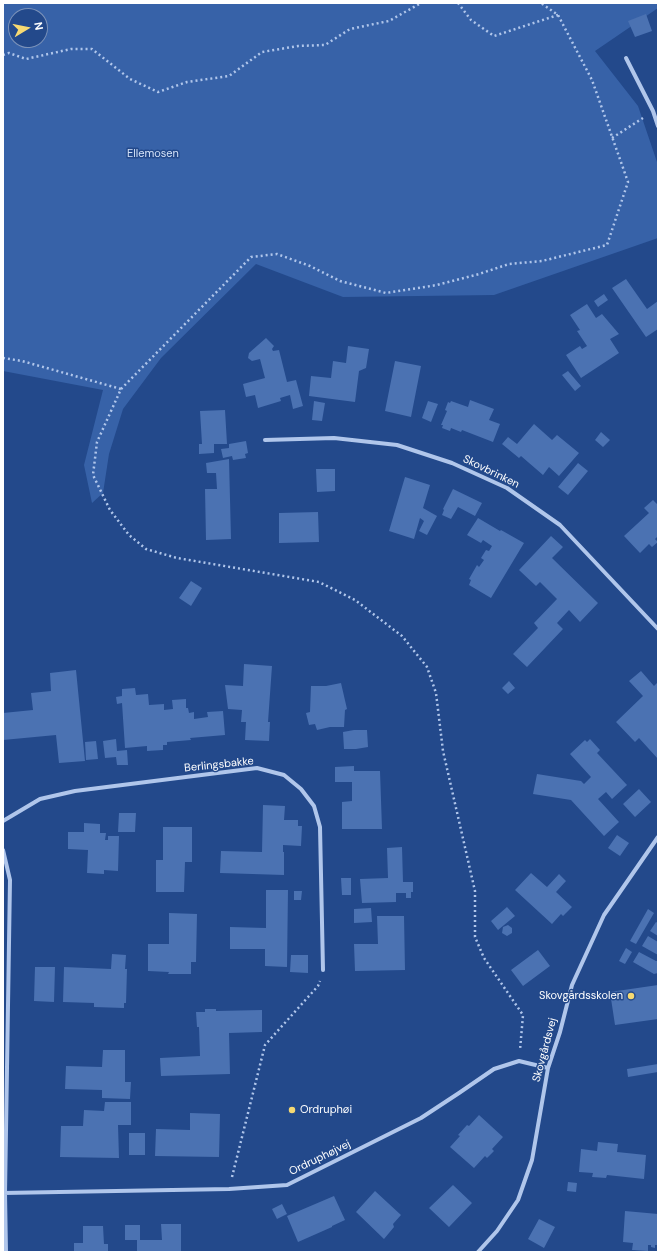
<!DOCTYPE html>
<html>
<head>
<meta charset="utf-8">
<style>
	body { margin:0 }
	#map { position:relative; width:661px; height:1255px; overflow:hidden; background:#23498b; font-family:"DM Sans",sans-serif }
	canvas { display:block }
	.frame { position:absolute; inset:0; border:4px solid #fff; pointer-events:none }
	.north { position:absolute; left:8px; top:8px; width:40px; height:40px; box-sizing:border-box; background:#23498b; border:1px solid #7b92b9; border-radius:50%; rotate:80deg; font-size:11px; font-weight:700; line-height:16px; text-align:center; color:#fff }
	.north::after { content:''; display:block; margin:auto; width:14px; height:18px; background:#f6d972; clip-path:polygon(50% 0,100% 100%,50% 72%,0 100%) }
</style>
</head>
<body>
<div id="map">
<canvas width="661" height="1255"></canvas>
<div class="frame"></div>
<div class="north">N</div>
</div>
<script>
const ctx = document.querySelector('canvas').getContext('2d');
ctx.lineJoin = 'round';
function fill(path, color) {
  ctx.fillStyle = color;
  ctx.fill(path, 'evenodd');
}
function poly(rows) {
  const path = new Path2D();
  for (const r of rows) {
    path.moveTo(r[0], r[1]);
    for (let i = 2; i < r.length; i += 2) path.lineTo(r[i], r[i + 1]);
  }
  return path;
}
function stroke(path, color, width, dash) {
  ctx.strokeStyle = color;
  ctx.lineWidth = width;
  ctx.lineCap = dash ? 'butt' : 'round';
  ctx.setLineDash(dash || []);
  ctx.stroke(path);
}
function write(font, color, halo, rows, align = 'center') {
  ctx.font = font + ' "DM Sans",sans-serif';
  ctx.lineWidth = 3;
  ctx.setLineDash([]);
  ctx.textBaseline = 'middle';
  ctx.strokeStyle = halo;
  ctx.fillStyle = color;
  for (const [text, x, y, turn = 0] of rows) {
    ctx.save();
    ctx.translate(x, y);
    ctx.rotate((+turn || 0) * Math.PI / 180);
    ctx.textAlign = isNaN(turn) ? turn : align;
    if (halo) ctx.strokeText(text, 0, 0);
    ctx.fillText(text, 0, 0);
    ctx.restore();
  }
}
const green = poly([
	[3,3,658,3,658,8,595,51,638,106,658,165,658,238,494,295,343,297,256,264,161,358,123,409,109,454,103,493,92,503,84,465,103,390,3,371],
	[16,16,40,16,40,40,16,40]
]);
const building = poly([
	[646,14,652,31,635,37,628,21],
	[626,279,647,309,658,301,658,329,646,337,612,288],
	[604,294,608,300,598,307,594,301],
	[587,304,596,318,602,314,619,334,610,339,619,353,581,378,566,355,580,346,582,349,587,346,577,331,580,330,570,315],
	[266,338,274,346,272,349,273,351,279,350,287,382,296,380,303,406,293,409,290,395,280,398,281,401,258,408,255,395,246,397,243,384,265,378,260,359,252,361,248,358,249,353],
	[348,346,369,349,366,368,359,371,355,402,309,396,311,376,331,378,333,361,346,363],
	[395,361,421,366,411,417,385,411],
	[568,371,581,386,575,391,562,375],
	[470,400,494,409,489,420,500,424,493,442,462,430,461,432,451,428,450,431,442,428,443,425,441,425,447,411,445,410,448,402,450,403,451,401,468,407],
	[314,401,325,403,322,421,312,420],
	[428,401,438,404,431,422,422,418],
	[225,410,227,444,214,444,214,453,199,454,199,444,202,444,200,411],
	[534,424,552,440,557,435,579,453,559,476,549,467,543,475,521,456,519,458,502,444,508,437,517,444],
	[601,432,610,440,603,447,595,440],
	[246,441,248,453,245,454,246,458,233,460,232,456,223,458,221,449,229,448,229,444],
	[229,459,231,539,206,540,205,489,217,489,216,473,207,473,206,463],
	[578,463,588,471,568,495,558,487],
	[316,469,335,469,335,491,317,492],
	[405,477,430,485,423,508,437,516,427,535,419,531,424,521,420,518,414,539,389,531],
	[453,489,482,503,475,516,458,507,451,519,442,515,444,510,443,509],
	[653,500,658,505,658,536,655,539,658,542,652,547,649,544,640,553,624,536,649,513,644,508],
	[318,512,319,542,279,543,279,513],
	[478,518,500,531,501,530,524,543,491,598,469,585,471,580,469,579,477,565,479,567,484,560,481,558,486,550,489,551,492,546,483,540,481,543,467,535],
	[551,536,563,547,552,558,598,603,580,622,569,610,557,623,563,629,527,667,513,654,538,628,534,623,557,599,540,582,536,586,519,570],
	[191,581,202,588,191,606,179,598],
	[244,664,272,666,268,722,270,722,269,741,245,740,246,722,241,722,242,710,228,709,225,685,243,686],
	[76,670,85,761,59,763,56,735,3,740,3,713,33,710,31,693,51,691,50,673],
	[641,671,654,686,658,682,658,728,657,729,658,730,658,759,639,738,635,742,616,722,643,696,629,681],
	[509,681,515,688,508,694,502,688],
	[341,683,347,709,345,710,344,727,330,727,317,730,315,724,309,725,306,713,310,712,311,686,326,686],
	[135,688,136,695,148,694,149,705,164,704,164,710,173,709,172,700,186,699,186,708,188,708,189,713,194,712,194,719,208,717,207,712,223,711,225,735,190,738,191,740,167,742,167,745,163,745,163,750,147,751,147,746,125,748,122,703,117,704,116,697,122,696,122,689],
	[354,730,367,730,368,747,356,749,344,749,343,732],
	[116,739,117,751,127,750,128,765,117,765,116,757,105,758,103,741],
	[590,739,600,750,597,753,627,785,612,799,606,792,598,799,619,822,604,836,571,800,533,794,537,774,581,781,584,784,591,777,570,754,585,740,587,742],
	[96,741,98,759,86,760,85,742],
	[354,766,354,771,380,771,382,829,342,829,342,802,352,801,352,782,335,782,335,767],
	[639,789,651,802,635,817,623,804],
	[263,805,285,806,284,820,298,820,298,826,302,826,301,846,283,845,283,852,284,852,284,875,220,873,221,851,262,852],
	[119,813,136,813,135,832,118,832],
	[84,823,100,824,100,833,106,833,105,840,108,840,108,836,119,836,118,871,104,870,104,874,87,873,88,850,68,849,68,832,84,832],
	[163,827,192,827,192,862,185,862,184,892,156,892,156,860,163,860],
	[617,835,629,843,620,856,608,848],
	[402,847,403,882,413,882,413,892,411,892,411,898,406,898,406,893,396,893,396,902,362,903,360,879,388,878,387,848],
	[531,873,547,887,559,874,566,881,556,892,572,907,563,916,561,914,552,924,515,890],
	[341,878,351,878,351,895,342,895],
	[266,890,288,890,287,967,265,966,265,949,230,949,230,927,266,928],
	[294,891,302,891,301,900,294,900],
	[507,907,515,916,498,930,491,921],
	[371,908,372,922,354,923,354,909],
	[648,909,654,913,636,944,630,941],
	[169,913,197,914,196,962,191,962,191,974,168,974,169,972,148,971,148,944,169,944],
	[377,916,404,916,405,970,355,971,354,944,378,944],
	[656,922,658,923,658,936,650,931],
	[508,925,512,928,512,933,507,936,502,933,503,927],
	[648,936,658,942,658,955,642,946],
	[626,948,632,952,625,964,619,961],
	[538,950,550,966,523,986,511,970],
	[639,952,656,961,658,961,658,973,654,974,633,962],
	[112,954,126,955,125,969,127,969,126,1003,124,1003,124,1008,94,1007,94,1003,63,1002,64,967,111,969],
	[291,955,308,955,308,973,290,972],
	[35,967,55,967,54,1002,34,1001],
	[658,985,658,1019,615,1025,610,992],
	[205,1009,216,1009,216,1011,262,1010,262,1032,229,1033,230,1074,161,1076,160,1058,200,1056,199,1027,197,1027,196,1012,205,1012],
	[103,1050,125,1050,125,1082,131,1082,130,1099,102,1098,102,1090,65,1089,66,1066,102,1067],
	[658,1064,658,1072,628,1077,627,1069],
	[105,1102,131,1102,131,1125,118,1125,119,1158,60,1157,61,1126,83,1126,84,1110,104,1111],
	[190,1113,220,1114,219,1157,155,1156,156,1129,190,1130],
	[479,1115,503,1137,492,1149,494,1151,487,1158,485,1156,474,1168,450,1147,460,1136,458,1135,467,1125,469,1126],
	[129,1133,145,1133,145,1155,129,1155],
	[598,1142,618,1144,617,1152,646,1155,644,1179,607,1175,606,1178,592,1177,593,1173,579,1172,581,1149,597,1151],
	[568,1182,577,1183,576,1192,567,1191],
	[453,1185,472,1203,449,1227,429,1208],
	[375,1191,401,1215,393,1224,394,1227,384,1239,356,1212],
	[334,1196,345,1220,332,1226,332,1227,298,1242,287,1216],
	[282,1204,287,1214,277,1219,272,1209],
	[625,1211,658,1214,658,1245,655,1245,655,1248,651,1247,651,1245,648,1245,648,1251,632,1250,633,1243,623,1242],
	[539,1219,555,1227,544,1248,528,1239],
	[161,1224,181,1224,181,1252,137,1252,137,1240,125,1240,125,1225,140,1225,140,1240,162,1240],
	[83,1226,103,1226,104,1244,108,1244,108,1252,74,1252,74,1243,83,1243]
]);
const path = poly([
	[458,3,471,20,494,36,558,15],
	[3,55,9,53,26,59,71,49,92,49,130,79,158,92,187,82,229,76,262,52,298,46,325,45,350,29,389,21,421,3],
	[612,138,643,118],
	[3,358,22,361,121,389,97,442,93,475,110,510,129,535,146,549,177,558,319,582,355,600,402,636,427,667,436,693,443,751,475,891,475,937,484,958,523,1015,520,1050],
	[121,389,251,257,277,254,310,266,340,281,386,293,437,285,479,274,509,264,542,261,607,245,628,182,592,80,558,15,541,3],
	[232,1177,265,1045,318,986,320,981]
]);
const minor = poly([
	[626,58,653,111,658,126],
	[265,440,334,438,397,445,452,463,507,488,560,525,658,629],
	[3,821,40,799,75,791,257,768,284,775,301,789,314,806,320,827,323,970],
	[3,850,10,880,5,1193,6,1252],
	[3,1193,229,1189,287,1185,421,1118,459,1093,494,1069,519,1061,548,1068],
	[478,1252,497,1231,518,1200,532,1160,548,1068,560,1032,572,985,604,915,658,837]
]);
const markers = [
	[631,996,4,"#f6d972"],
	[292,1110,4,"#f6d972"]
];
const parkNames = [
	["Ellemosen",153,154]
];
const streetNames = [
	["Skovbrinken",491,472,26],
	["Berlingsbakke",219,765,-6],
	["Skovgårdsvej",545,1050,-75],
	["Ordruphøjvej",320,1158,-26]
];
const poiNames = [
	["Skovgårdsskolen",623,996],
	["Ordruphøi",300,1110,"left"]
];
fill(green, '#3762a8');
fill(building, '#4b72b2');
stroke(path, '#b0c6eb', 2.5, [2, 3]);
stroke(minor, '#b0c6eb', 4);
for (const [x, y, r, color] of markers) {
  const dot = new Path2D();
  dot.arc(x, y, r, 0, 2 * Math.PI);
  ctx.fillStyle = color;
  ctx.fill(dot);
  stroke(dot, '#23498b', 1.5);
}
write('11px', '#d4e2f8', '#23498b', parkNames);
write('11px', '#fff', '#23498b', streetNames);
write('11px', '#fff', '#23498b', poiNames, 'right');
</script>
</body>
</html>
